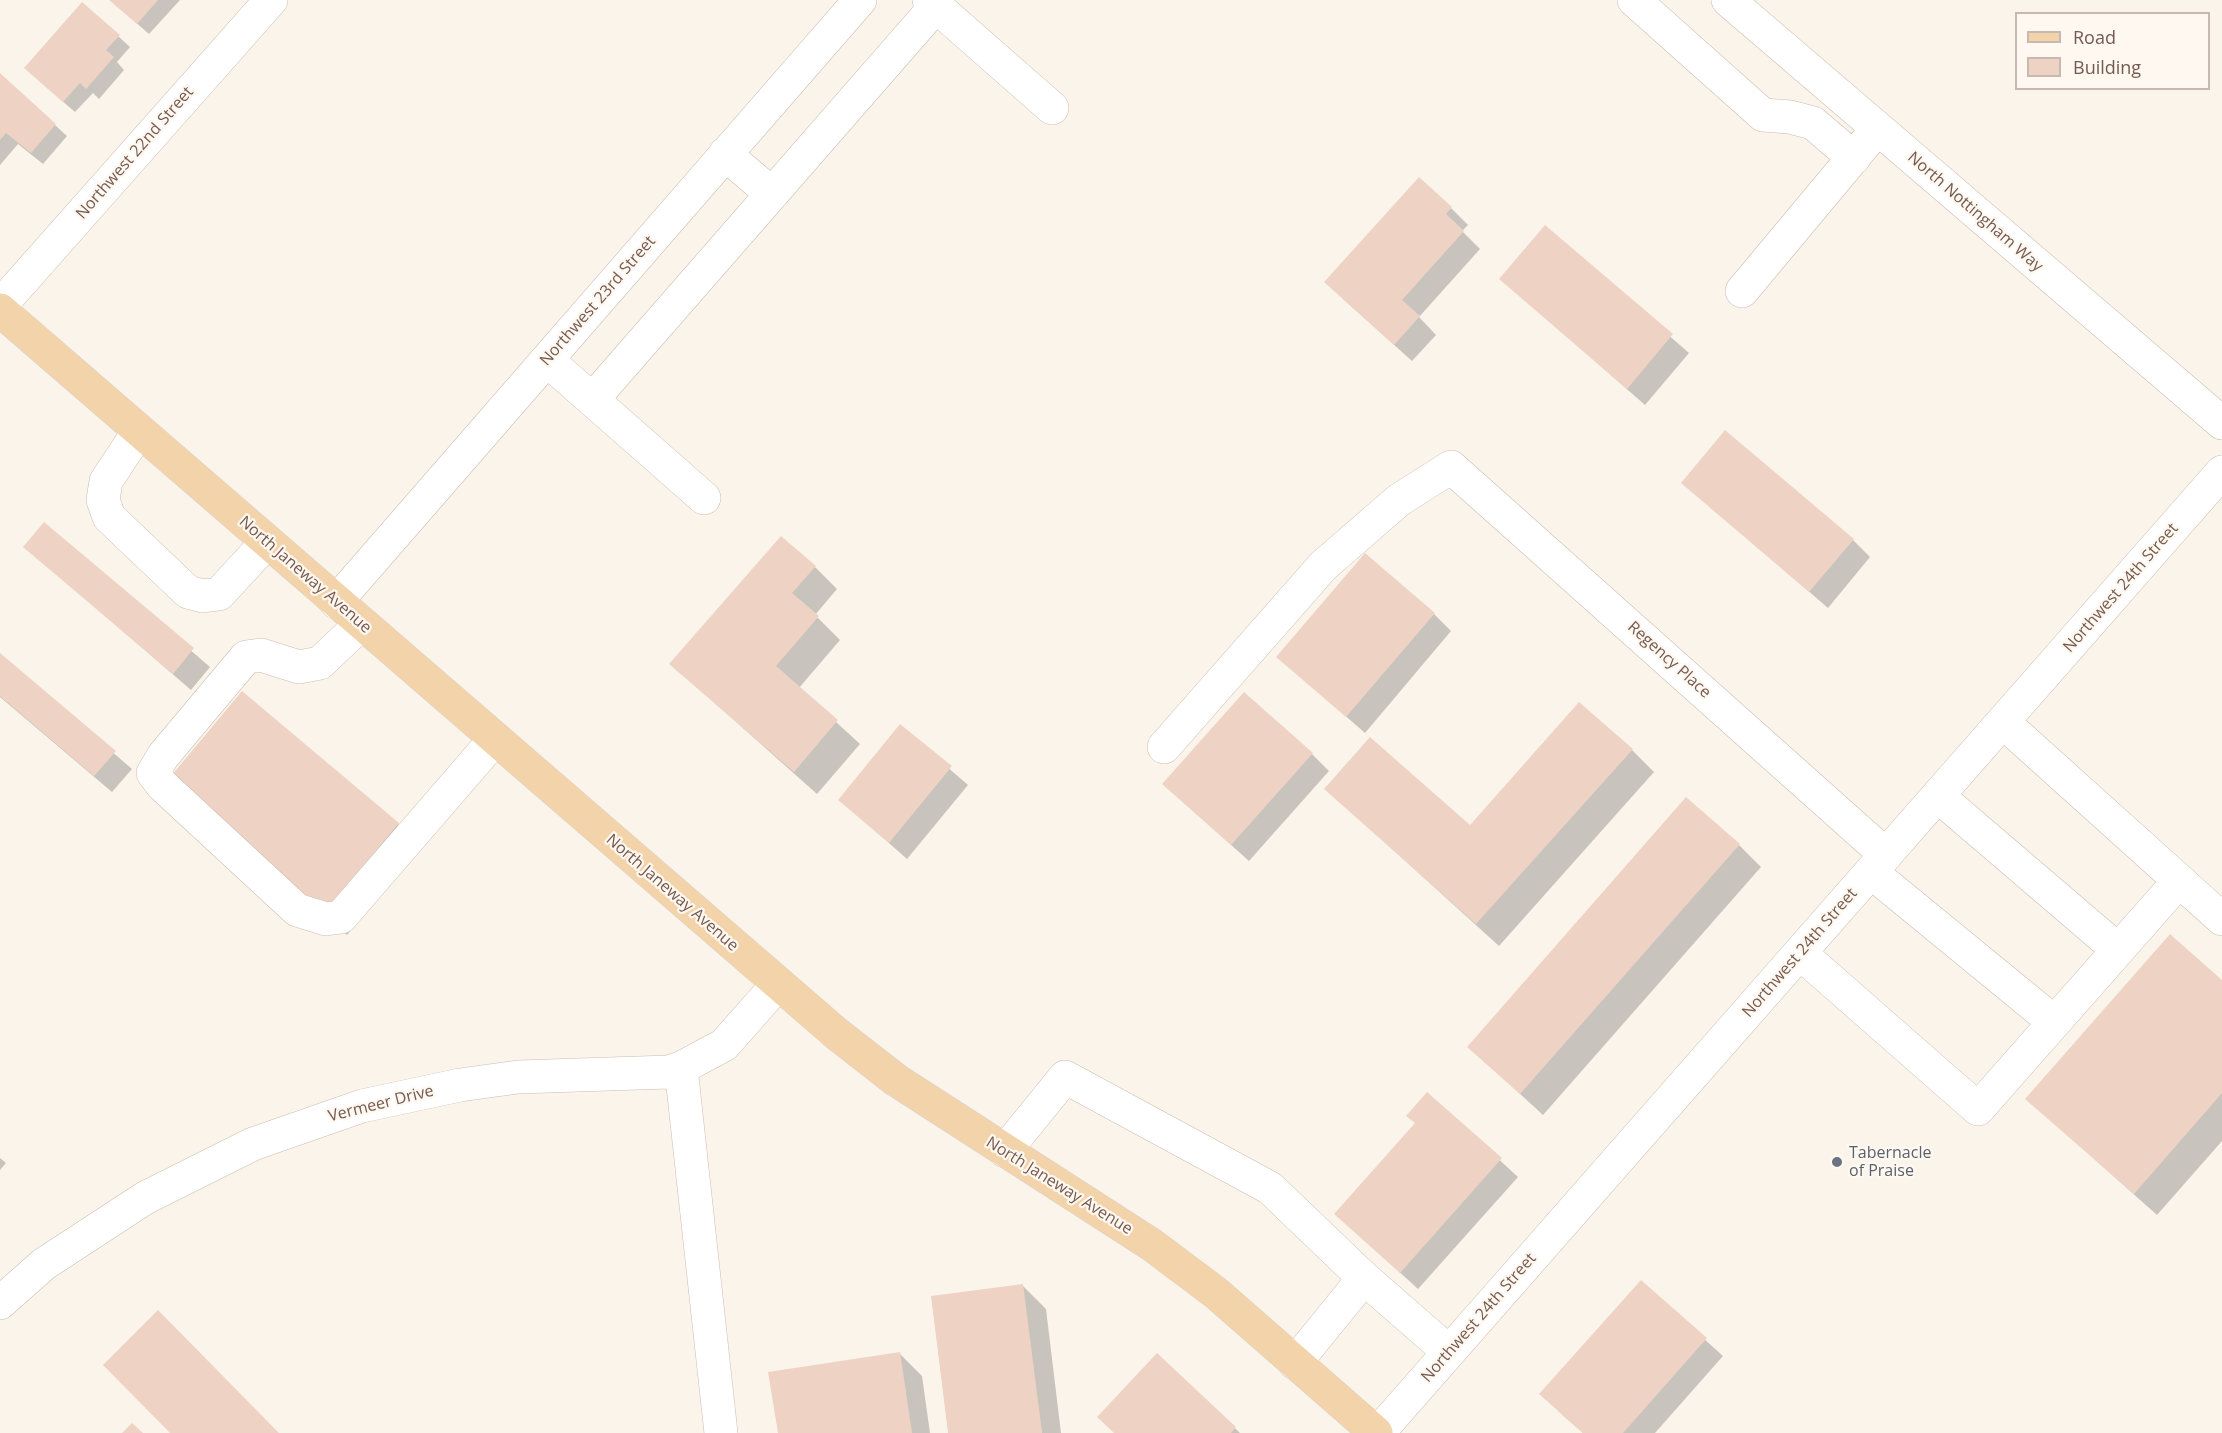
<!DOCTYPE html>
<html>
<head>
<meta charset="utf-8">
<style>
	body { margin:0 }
	#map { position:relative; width:2222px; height:1433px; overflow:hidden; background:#fbf4eb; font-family:"Open Sans",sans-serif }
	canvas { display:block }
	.legend { position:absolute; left:2015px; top:12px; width:195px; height:78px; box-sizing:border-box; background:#fef8f1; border:2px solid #c7b9b1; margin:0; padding:8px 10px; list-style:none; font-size:18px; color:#745a50 }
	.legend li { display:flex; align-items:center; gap:12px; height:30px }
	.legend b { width:30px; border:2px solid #c7b9b1 }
</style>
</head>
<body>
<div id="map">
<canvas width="2222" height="1433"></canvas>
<ul class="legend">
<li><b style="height:8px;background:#f3d3aa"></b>Road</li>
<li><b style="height:16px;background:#eed3c5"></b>Building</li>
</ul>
</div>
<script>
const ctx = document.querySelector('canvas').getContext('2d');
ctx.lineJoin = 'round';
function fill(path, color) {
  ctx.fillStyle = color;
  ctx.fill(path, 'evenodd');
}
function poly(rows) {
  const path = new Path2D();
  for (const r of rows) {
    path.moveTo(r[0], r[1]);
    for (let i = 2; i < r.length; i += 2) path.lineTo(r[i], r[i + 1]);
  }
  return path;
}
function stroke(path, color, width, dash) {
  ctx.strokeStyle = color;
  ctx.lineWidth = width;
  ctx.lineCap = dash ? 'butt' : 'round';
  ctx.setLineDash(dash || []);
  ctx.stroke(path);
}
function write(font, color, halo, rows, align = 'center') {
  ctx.font = font + ' "Open Sans",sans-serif';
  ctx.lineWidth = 4.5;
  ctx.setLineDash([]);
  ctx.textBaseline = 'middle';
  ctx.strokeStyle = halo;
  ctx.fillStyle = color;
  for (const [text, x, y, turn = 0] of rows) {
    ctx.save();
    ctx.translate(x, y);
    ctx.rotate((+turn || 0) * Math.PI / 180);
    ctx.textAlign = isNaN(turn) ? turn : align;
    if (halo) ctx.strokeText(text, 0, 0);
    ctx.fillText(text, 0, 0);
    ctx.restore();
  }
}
const shadow = poly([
	[110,0,180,0,149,34],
	[83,4,130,47,117,62,124,70,99,99,93,93,75,112,38,80],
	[0,75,67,136,43,164,18,144,0,165],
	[1451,208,1468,225,1462,231,1480,249,1419,317,1436,335,1412,361,1343,299],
	[1545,227,1689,353,1645,405,1501,279],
	[1683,483,1853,540,1870,557,1828,608],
	[44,524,210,667,191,690,25,547],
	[815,567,837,589,815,615,840,640,799,688,860,744,817,794,671,664],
	[1434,614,1451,631,1365,733,1278,657],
	[0,655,132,769,112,792,0,697],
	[242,693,398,824,421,846,347,935,190,805],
	[900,726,968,785,907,859,840,800],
	[1632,750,1654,772,1499,946,1326,789,1470,827],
	[1312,754,1329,771,1249,861,1182,801],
	[1739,845,1761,867,1543,1115,1469,1047],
	[2222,982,2222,1141,2157,1215,2027,1099],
	[1428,1094,1518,1177,1418,1289,1336,1214,1417,1124],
	[0,1158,6,1163,0,1170],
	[1641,1282,1723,1356,1655,1433,1583,1433,1558,1411],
	[1023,1286,1046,1309,1061,1433,949,1433],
	[899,1353,922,1376,930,1433,779,1433],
	[1157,1355,1240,1433,1115,1433]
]);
const building = poly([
	[109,0,158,0,137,24],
	[82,2,120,35,106,50,114,57,86,89,80,83,63,102,24,68],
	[0,73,56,124,31,153,6,133,0,140],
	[1419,177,1452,207,1446,214,1464,231,1402,300,1420,316,1394,345,1324,282],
	[1545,225,1673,334,1627,389,1499,279],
	[1725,430,1854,539,1809,592,1681,483],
	[44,522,194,648,173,674,23,547],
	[781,536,816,566,792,593,819,616,776,666,838,720,794,772,669,664],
	[1365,553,1435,613,1346,717,1276,657],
	[0,653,116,751,94,776,0,696],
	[242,691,399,823,323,914,166,782],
	[1244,692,1313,753,1231,845,1162,784],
	[1579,702,1633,749,1476,924,1324,789,1370,737,1470,825],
	[900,724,952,766,889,843,838,800],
	[1686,797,1740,844,1520,1094,1467,1047],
	[2170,934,2222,980,2222,1093,2134,1194,2025,1099],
	[1427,1092,1502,1158,1400,1273,1334,1214,1415,1123,1406,1116],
	[1641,1280,1707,1338,1623,1433,1583,1433,1539,1394],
	[1023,1284,1042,1433,948,1433,931,1296],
	[158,1310,279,1433,170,1433,103,1365],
	[900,1352,912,1433,778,1433,768,1372],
	[1157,1353,1236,1427,1231,1433,1114,1433,1097,1417],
	[132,1423,143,1433,122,1433]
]);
const minor = poly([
	[929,0,1052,108],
	[1634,0,1763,115,1790,117,1813,123,1854,158],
	[1728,0,2222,423],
	[725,154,772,194],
	[1742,291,1868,140],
	[0,306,271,0],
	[547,360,704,498],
	[592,400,936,6],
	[139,431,106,481,103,500,109,517,188,592,203,596,219,594,267,542],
	[336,602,860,0],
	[361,624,320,663,299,667,261,655,246,657,163,756,153,773,162,785,297,910,326,919,341,917,495,739],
	[2003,722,2222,919],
	[1164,747,1323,566,1399,500,1451,467,1886,855],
	[1938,796,2118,950],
	[1871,872,2054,1022],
	[1800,953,1978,1109,2179,881],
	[681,1068,721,1433],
	[1005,1151,1065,1077,1270,1188,1364,1278],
	[0,1303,44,1264,145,1198,253,1144,362,1106,460,1085,518,1077,669,1072,681,1068,724,1045,778,984],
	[1295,1363,1364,1278,1449,1352],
	[1378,1433,2222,472]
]);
const major = poly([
	[0,310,837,1034,896,1080,1152,1245,1216,1293,1376,1433]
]);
const markers = [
	[1837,1162,6,"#6b7280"]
];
const streetNames = [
	["Northwest 22nd Street",135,153,-49],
	["North Nottingham Way",1975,212,41],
	["Northwest 23rd Street",598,301,-49],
	["North Janeway Avenue",305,575,41],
	["Northwest 24th Street",2121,588,-49],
	["Regency Place",1669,660,42],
	["North Janeway Avenue",672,893,41],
	["Northwest 24th Street",1800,953,-49],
	["Vermeer Drive",381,1104,-14],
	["North Janeway Avenue",1059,1186,32],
	["Northwest 24th Street",1479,1318,-49]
];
const worshipNames = [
	["Tabernacle",1849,1153],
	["of Praise",1849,1171]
];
fill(shadow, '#0003');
fill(building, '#eed3c5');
stroke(minor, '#ccbcb1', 34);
stroke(major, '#d8d1ce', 34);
stroke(minor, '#fff', 33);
stroke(major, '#f3d3aa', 33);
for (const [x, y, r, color] of markers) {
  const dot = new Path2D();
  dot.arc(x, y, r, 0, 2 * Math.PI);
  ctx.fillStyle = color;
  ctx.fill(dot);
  stroke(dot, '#fef8f1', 2);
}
write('16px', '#745a50', '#fef8f1', streetNames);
write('16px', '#5b616d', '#fef8f1', worshipNames, 'left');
</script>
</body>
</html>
